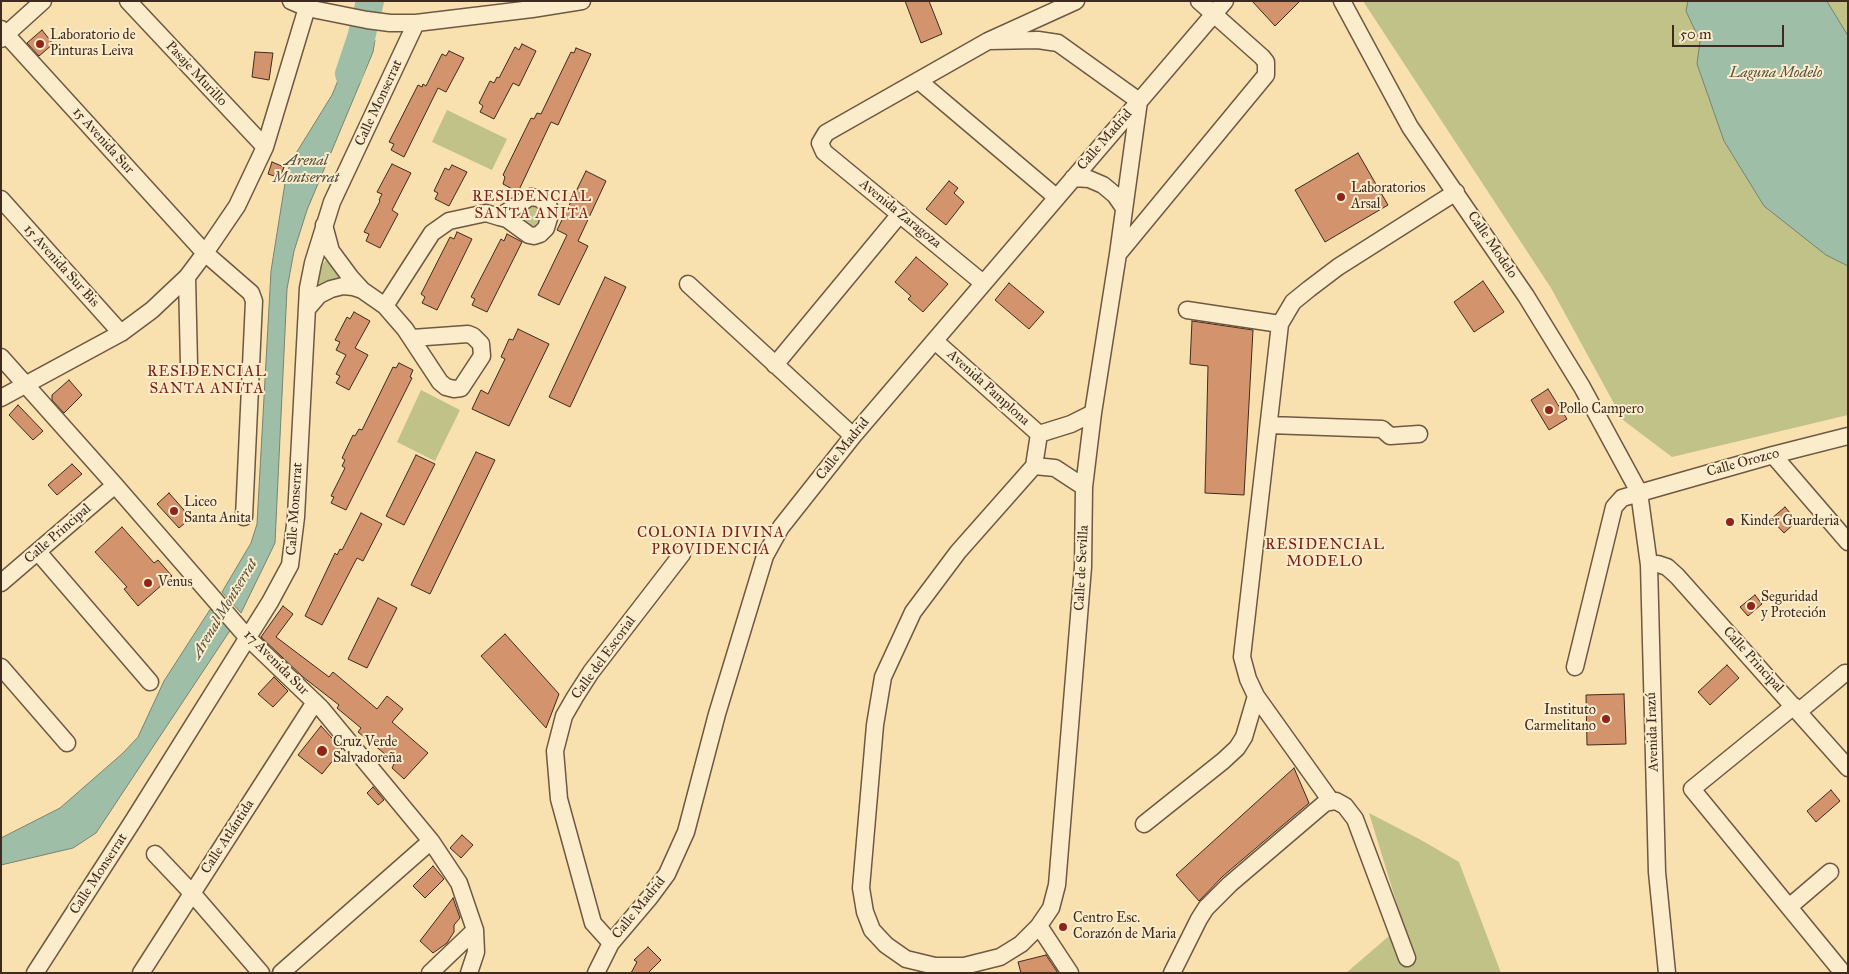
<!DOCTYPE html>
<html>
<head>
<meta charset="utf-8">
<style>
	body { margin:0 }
	#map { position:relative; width:1849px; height:974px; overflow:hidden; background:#f9e1af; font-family:"IM FELL Great Primer",serif }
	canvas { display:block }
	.frame { position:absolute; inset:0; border:2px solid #3f2a1f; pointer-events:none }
	.scale { position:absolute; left:1672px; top:25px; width:112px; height:22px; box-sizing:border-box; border:2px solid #3f2a1f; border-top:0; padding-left:6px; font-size:15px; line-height:18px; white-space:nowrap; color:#3f2a1f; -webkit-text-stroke:4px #fbeccb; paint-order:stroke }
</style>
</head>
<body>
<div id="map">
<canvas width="1849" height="974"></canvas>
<div class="frame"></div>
<div class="scale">50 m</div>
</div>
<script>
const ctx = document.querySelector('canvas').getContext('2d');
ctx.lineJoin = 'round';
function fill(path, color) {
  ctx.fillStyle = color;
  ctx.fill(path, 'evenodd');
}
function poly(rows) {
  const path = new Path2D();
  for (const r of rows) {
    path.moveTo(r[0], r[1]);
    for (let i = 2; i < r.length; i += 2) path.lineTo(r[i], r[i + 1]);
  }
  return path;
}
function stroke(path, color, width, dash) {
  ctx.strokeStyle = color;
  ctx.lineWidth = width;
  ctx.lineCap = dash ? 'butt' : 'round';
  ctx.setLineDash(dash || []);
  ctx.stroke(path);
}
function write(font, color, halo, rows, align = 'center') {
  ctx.font = font + ' "IM FELL Great Primer",serif';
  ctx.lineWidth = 4;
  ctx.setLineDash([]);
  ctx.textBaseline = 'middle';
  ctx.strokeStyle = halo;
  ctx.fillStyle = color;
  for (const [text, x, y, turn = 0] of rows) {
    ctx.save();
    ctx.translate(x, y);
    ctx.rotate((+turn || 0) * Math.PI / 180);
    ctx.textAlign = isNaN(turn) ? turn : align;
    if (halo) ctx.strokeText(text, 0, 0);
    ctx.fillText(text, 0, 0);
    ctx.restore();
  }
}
const green = poly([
	[1363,1,1848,1,1848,415,1672,457,1623,420,1551,288],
	[447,110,507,139,492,170,432,142],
	[534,202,542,210,540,223,534,228,528,227,510,212],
	[329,260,344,279,316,291,316,280,319,269,325,261],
	[421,390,460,410,435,461,397,442],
	[1369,813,1421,840,1459,862,1501,973,1346,973,1403,924]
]);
const water = poly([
	[1688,1,1827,1,1828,3,1848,36,1848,266,1826,255,1764,206,1724,141,1697,64,1700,41,1686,11,1688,1],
	[348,37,375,40,373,52,307,210,294,251,287,289,275,543,241,613,222,592,251,543,257,524,271,271,285,183,290,163,332,95,337,83,348,37],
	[211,608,231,629,96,833,73,848,1,865,1,838,60,808,123,753,138,737,164,681,211,608]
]);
const river = poly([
	[349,74,361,38,370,1]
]);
const building = poly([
	[905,1,929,1,942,34,921,43,905,1],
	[1252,1,1300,1,1275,26,1252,1],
	[42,30,53,44,39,56,27,43,42,30],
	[522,44,536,51,519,86,513,83,494,119,480,112,483,106,479,103,490,81,494,83,497,77,499,78,515,47,519,50,522,44],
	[576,48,591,54,558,125,551,122,518,192,503,184,505,177,503,175,531,118,534,119,537,113,541,114,571,52,574,53,576,48],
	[449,51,464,58,446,92,438,88,404,157,391,150,394,144,389,142,418,85,422,87,423,84,426,86,442,54,446,56,449,51],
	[255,52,273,53,269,80,252,77,255,52],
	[1358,153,1388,205,1325,242,1295,190,1358,153],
	[272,162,284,167,280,178,268,174,272,162],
	[392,164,411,173,392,210,398,214,380,248,366,241,369,234,364,232,380,201,379,200,382,194,377,192,392,164],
	[452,165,467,172,449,206,435,199,438,193,434,191,445,168,449,170,452,165],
	[586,171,606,181,578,241,588,246,559,305,538,295,567,235,557,230,586,171],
	[949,181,958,188,954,193,964,202,946,225,926,209,949,181],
	[457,232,472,239,437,310,422,303,425,297,421,294,450,237,454,239,457,232],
	[507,234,522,242,487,312,472,305,475,299,471,297,501,239,504,241,507,234],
	[916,257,948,284,923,312,908,299,911,296,895,282,916,257],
	[605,277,626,287,570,407,549,397,605,277],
	[1483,281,1504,312,1474,332,1454,302,1483,281],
	[1009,283,1044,312,1029,329,995,300,1009,283],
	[354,312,370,321,355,348,368,355,349,390,336,383,340,376,336,374,346,355,336,350,340,342,335,340,347,317,350,319,354,312],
	[1192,321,1253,330,1244,495,1205,493,1208,366,1190,364,1192,321],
	[518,329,549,344,509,426,472,409,481,390,488,394,505,359,501,357,509,339,513,340,518,329],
	[399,363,413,370,410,377,412,378,346,510,331,503,334,497,331,496,345,468,342,466,345,460,342,458,353,435,355,436,359,429,362,430,393,367,396,368,399,363],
	[69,380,82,395,64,413,52,400,52,395,69,380],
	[1548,389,1567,419,1549,430,1531,400,1548,389],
	[18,405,43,431,33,440,9,415,18,405],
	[476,452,495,460,430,594,411,585,476,452],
	[416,455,435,464,404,525,386,516,416,455],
	[72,464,82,474,57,495,48,485,72,464],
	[169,493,191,518,179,528,157,504,169,493],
	[1785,507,1797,521,1784,533,1771,519,1785,507],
	[361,513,382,524,363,561,357,558,322,625,305,616,335,553,337,555,340,549,342,550,361,513],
	[122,527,154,563,158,560,172,576,138,606,124,589,127,587,95,552,122,527],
	[1755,595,1762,604,1748,616,1740,607,1755,595],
	[378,598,397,608,367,668,348,659,378,598],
	[283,606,293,614,276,637,329,677,333,672,339,677,377,709,387,696,403,709,392,722,428,753,404,779,392,768,394,764,384,755,385,754,358,732,361,728,337,708,339,705,303,677,261,637,283,606],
	[505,634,559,694,546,728,481,656,505,634],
	[1727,665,1739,678,1710,705,1698,692,1727,665],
	[274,677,288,691,273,707,258,694,274,677],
	[1624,694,1626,744,1587,745,1586,695,1624,694],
	[321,726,342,749,322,774,298,755,321,726],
	[1294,768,1309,803,1223,876,1199,901,1176,875,1294,768],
	[373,787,384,800,378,805,367,793,373,787],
	[1831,790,1840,801,1816,822,1807,811,1831,790],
	[462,835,473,845,461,858,450,848,462,835],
	[433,866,444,879,425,898,413,886,433,866],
	[453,898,460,918,454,925,454,932,447,943,433,953,420,941,453,898],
	[648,947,661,960,648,973,631,973,637,962,634,960,648,947],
	[1046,955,1058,973,1021,973,1018,962,1046,955]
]);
const minor = poly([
	[128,1,265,147],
	[291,1,307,8,367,20,390,23,416,23,532,9,582,1],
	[1342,1,1410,127,1526,296,1582,387,1639,492,1649,565,1657,872,1667,973],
	[1,29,205,253,251,293,254,301,244,517],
	[1,39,43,1],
	[988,41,1038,40,1058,43,1139,101,1118,254,1093,413,1084,487,1083,567,1057,885,1051,908,1038,927,1021,944,1000,957,964,966,935,966,906,959,886,945,872,930,865,912,861,888,875,725,883,677,913,612,958,552,1034,466,1055,468,1084,487],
	[919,81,1056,197],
	[1073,178,1089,179,1103,185,1115,195,1124,208],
	[1,199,121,333],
	[324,225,331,251,351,278,362,290],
	[1119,253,1266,75,1266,62,1262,57,1199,1],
	[187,277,189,365],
	[983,283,824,152,820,143,826,133,988,41,1076,1],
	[688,284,853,436],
	[385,306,432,233,449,221,486,213,499,217,507,219,529,235,534,236,540,234,546,228,549,218,549,207,545,202,538,198,530,197,499,217],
	[307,309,319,295,331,289,343,286,353,287,362,290,385,306,405,329,440,382,446,387,454,389,461,388,482,356,481,344,473,336,468,334,412,338],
	[1187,310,1280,324],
	[935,341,1039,434,1034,466],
	[1,357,115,485,247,637,321,708,431,841,459,883,475,930,476,952,469,973],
	[775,365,900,214],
	[1,398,121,333,152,310,170,293,187,277,205,253,237,206,265,147,309,1],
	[1269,425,1382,429,1390,436,1419,434],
	[1039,434,1071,424,1093,413],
	[1773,455,1848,542],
	[38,552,150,682],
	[1649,565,1658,564,1667,567,1677,576,1848,768],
	[1,583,115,485],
	[1,667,67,743],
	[1575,667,1614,507,1622,498,1773,455,1848,436],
	[1794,706,1692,789,1843,973],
	[1798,712,1845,673],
	[1331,801,1256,696,1248,679,1242,657,1280,324,1293,302,1309,289,1338,267,1456,192],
	[1144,824,1223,761,1237,748,1244,737,1256,696],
	[155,854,192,893,261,973],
	[1789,907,1830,872],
	[1039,926,1070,973],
	[611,943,593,923,559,799,555,751,564,716,575,697,591,672,682,554],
	[35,973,133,821,270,602,290,565,296,517,308,288,313,263,332,202,416,23],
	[141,973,315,702],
	[281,973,431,841],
	[430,973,475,930],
	[596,973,611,943,650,897,667,874,686,832,717,714,765,556,781,527,853,436,1225,1],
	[1172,973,1199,919,1206,908,1230,884,1325,803,1336,801,1345,806,1355,819,1407,958]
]);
const markers = [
	[40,44,5,"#8f2418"],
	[1341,197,5,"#8f2418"],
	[1549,410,5,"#8f2418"],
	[174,511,5,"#8f2418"],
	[1730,522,5,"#8f2418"],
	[148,583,5,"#8f2418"],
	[1751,606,5,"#8f2418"],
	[1606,719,5,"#8f2418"],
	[322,751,6,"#8f2418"],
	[1063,927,5,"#8f2418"]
];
const poiNames = [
	["Laboratorio de",50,36],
	["Pinturas Leiva",50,52],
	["Laboratorios",1351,189],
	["Arsal",1351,205],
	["Pollo Campero",1559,410],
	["Liceo",184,503],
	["Santa Anita",184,519],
	["Kinder Guarderia",1740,522],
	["Venus",158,583],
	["Seguridad",1761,598],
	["y Proteción",1761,614],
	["Instituto",1596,711,"right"],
	["Carmelitano",1596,727,"right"],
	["Cruz Verde",333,743],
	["Salvadoreña",333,759],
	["Centro Esc.",1073,919],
	["Corazón de Maria",1073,935]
];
const streetNames = [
	["Pasaje Murillo",196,74,47],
	["Calle Monserrat",379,103,-65],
	["Calle Madrid",1105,140,-49],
	["15 Avenida Sur",103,141,48],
	["Avenida Zaragoza",900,214,39],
	["Calle Modelo",1492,245,56],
	["15 Avenida Sur Bis",61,266,48],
	["Avenida Pamplona",988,388,42],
	["Calle Madrid",843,449,-51],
	["Calle Orozco",1743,463,-15],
	["Calle Monserrat",295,509,-86],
	["Calle Principal",58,534,-41],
	["Calle de Sevilla",1082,568,-87],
	["Calle del Escorial",604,658,-54],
	["Calle Principal",1753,660,48],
	["17 Avenida Sur",276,663,45],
	["Avenida Irazú",1653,732,-92],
	["Calle Atlántida",228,837,-57],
	["Calle Monserrat",99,874,-57],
	["Calle Madrid",639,908,-51]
];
const waterNames = [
	["Laguna Modelo",1776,73],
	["Arenal",306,161],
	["Montserrat",306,178],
	["Arenal Montserrat",225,609,-59]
];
const neighbourhoodNames = [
	["RESIDENCIAL",532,197],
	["SANTA ANITA",532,214],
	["RESIDENCIAL",207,372],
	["SANTA ANITA",207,389],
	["COLONIA DIVINA",711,533],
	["PROVIDENCIA",711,550],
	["RESIDENCIAL",1325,545],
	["MODELO",1325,562]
];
fill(green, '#c1c288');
fill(water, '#9ebea7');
stroke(water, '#788371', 1);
stroke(river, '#9ebea7', 28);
fill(building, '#d3946d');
stroke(building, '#3f2a1f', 1);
stroke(minor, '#6e5843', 19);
stroke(minor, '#fbeccb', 16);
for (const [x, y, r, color] of markers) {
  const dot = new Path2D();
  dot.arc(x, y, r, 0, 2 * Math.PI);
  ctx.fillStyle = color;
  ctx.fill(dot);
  stroke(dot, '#fbeccb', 2);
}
write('14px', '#3f2a1f', '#fbeccb', poiNames, 'left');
write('14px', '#3f2a1f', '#fbeccb', streetNames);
write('italic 15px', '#574f41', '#fbeccb', waterNames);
ctx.letterSpacing = '1px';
write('15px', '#7a1f14', '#fbeccb', neighbourhoodNames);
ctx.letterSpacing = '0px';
</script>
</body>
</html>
